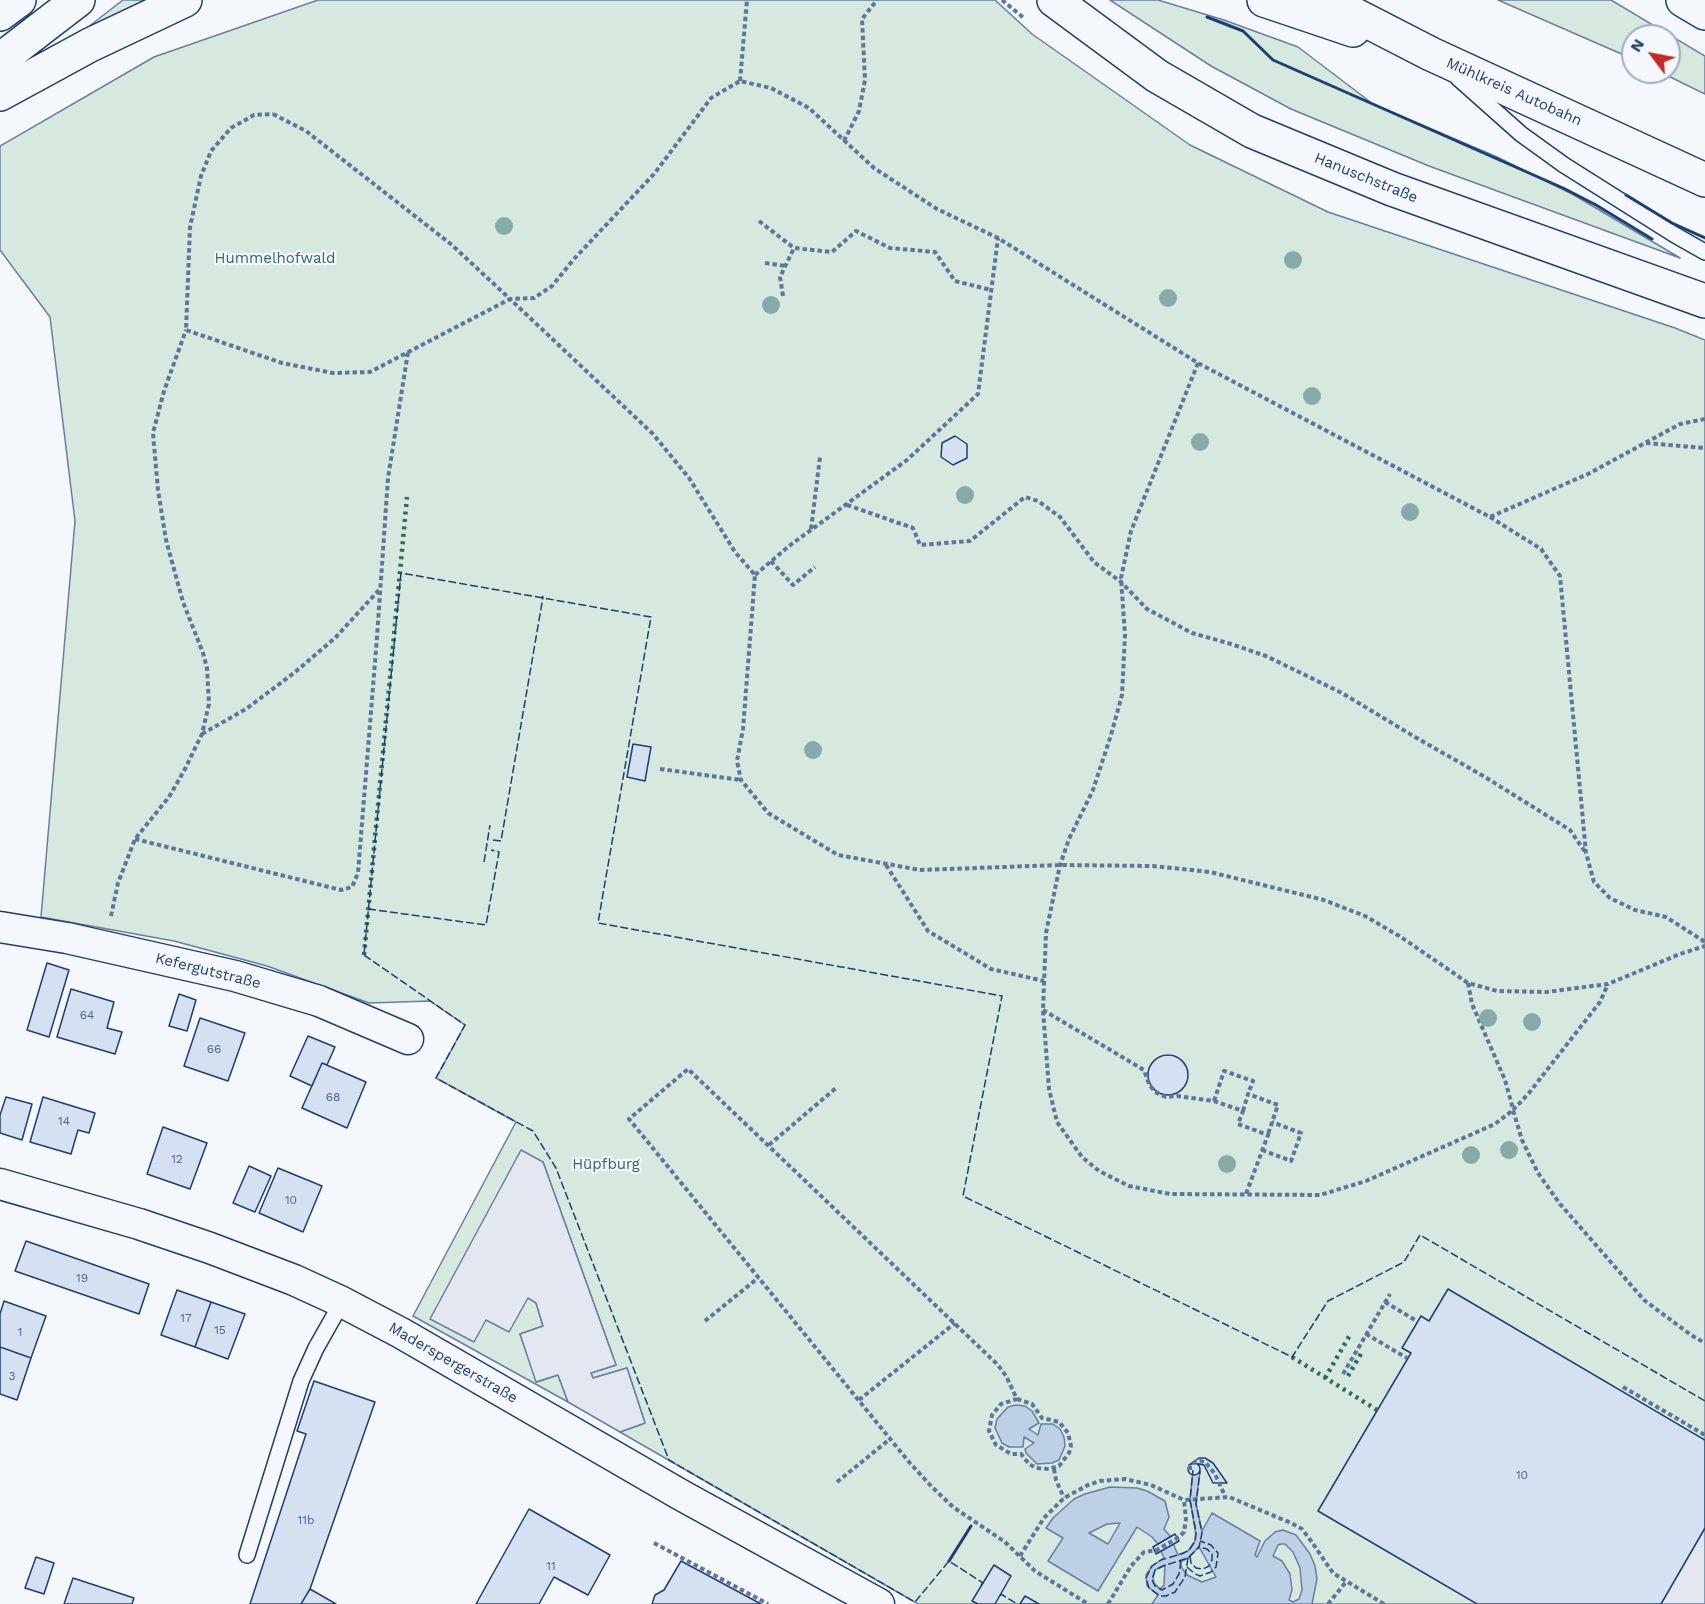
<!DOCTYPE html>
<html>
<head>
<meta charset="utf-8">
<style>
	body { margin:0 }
	#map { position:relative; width:1705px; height:1604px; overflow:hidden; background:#f4f7fb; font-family:"Work Sans",sans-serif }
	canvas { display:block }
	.north { position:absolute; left:1621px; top:24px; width:60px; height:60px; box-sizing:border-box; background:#f4f7fb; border:2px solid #9eadc5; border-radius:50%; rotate:302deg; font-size:16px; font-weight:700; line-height:24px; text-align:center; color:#1d3f73 }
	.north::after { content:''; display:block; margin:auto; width:21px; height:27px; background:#c62828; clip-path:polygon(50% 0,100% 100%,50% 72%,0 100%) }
</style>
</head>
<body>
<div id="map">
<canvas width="1705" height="1604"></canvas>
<div class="north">N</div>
</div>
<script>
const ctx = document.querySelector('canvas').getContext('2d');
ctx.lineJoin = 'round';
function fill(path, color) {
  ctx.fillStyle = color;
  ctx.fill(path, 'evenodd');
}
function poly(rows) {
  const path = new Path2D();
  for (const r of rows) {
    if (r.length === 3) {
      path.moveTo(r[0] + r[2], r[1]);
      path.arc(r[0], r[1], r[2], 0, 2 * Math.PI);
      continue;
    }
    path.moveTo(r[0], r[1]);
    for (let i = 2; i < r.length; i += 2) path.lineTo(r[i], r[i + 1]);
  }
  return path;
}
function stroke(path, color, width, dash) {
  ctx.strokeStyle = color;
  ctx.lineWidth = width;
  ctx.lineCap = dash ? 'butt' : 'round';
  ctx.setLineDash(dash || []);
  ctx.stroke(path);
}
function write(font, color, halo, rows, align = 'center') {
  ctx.font = font + ' "Work Sans",sans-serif';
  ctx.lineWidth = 4.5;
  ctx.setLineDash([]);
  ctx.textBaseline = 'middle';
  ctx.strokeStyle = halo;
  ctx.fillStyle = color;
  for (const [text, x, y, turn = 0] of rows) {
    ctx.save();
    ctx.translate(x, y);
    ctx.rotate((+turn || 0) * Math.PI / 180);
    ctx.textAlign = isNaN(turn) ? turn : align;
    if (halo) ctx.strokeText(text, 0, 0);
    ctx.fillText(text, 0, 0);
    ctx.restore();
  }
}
const green = poly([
	[123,0,151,0,83,31,123,0],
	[318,0,995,0,1032,34,1190,145,1328,212,1675,328,1705,340,1705,1604,918,1604,620,1432,645,1423,627,1368,593,1378,591,1373,616,1365,543,1162,486,1320,528,1298,536,1302,543,1326,520,1334,537,1382,558,1375,568,1402,413,1316,516,1122,436,1078,465,1025,430,1001,369,1003,267,966,174,941,41,917,75,521,50,317,0,250,0,146,154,57,318,0],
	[1110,0,1158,0,1224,20,1298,47,1373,104,1497,157,1574,195,1680,258,1429,166,1291,109,1211,66,1110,0],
	[1498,0,1611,0,1705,56,1705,94,1660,72,1669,72,1669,36,1633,36,1633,59,1498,0]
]);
const parking = poly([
	[521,1150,543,1162,616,1365,591,1373,593,1378,627,1368,645,1423,620,1432,568,1402,558,1375,536,1382,520,1334,543,1326,536,1303,528,1298,509,1332,486,1320,474,1342,430,1319,521,1150],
	[1705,1528,1705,1604,1661,1604,1705,1528]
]);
const water = poly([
	[1016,1405,1025,1406,1032,1411,1039,1423,1029,1429,1038,1435,1041,1424,1053,1424,1060,1429,1064,1437,1065,1446,1059,1460,1052,1463,1037,1464,1026,1453,1025,1449,1034,1443,1024,1437,1023,1447,1009,1447,1002,1443,995,1428,997,1419,1008,1407,1016,1405],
	[1193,1470,1200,1471,1196,1504,1202,1531,1212,1513,1260,1541,1255,1555,1257,1557,1265,1541,1275,1532,1283,1530,1296,1535,1310,1554,1315,1566,1317,1579,1312,1604,1152,1604,1158,1595,1147,1586,1146,1575,1152,1566,1164,1558,1158,1544,1152,1537,1137,1527,1098,1591,1048,1561,1063,1538,1046,1528,1053,1518,1074,1499,1085,1494,1110,1487,1137,1488,1147,1491,1165,1501,1169,1517,1164,1529,1170,1536,1178,1555,1188,1551,1195,1541,1196,1535,1190,1500,1193,1470],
	[1120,1523,1108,1544,1089,1533,1107,1524,1120,1523],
	[1281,1544,1285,1544,1293,1552,1300,1568,1302,1590,1299,1599,1293,1602,1289,1600,1292,1590,1290,1574,1282,1561,1273,1556,1278,1545,1281,1544],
	[1199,1547,1216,1577,1202,1582,1187,1575,1182,1568,1180,1562,1188,1558,1199,1547],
	[1165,1565,1164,1585,1160,1589,1154,1583,1153,1577,1155,1570,1165,1565]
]);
const building = poly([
	[955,436,967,444,967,458,953,465,941,457,942,443,955,436],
	[633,744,651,747,645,781,627,777,633,744],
	[47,963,69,970,49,1037,27,1030,47,963],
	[71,989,114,1002,107,1028,122,1032,115,1054,57,1037,71,989],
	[179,994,196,1000,187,1031,169,1026,179,994],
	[200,1018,245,1033,228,1081,184,1066,200,1018],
	[308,1036,335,1047,327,1065,322,1063,312,1086,290,1076,308,1036],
	[1168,1075,20],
	[322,1063,366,1082,347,1128,302,1108,322,1063],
	[6,1097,32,1104,22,1140,0,1133,0,1115,6,1097],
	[43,1097,95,1113,89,1133,78,1130,71,1154,30,1142,43,1097],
	[163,1127,207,1143,190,1189,147,1174,163,1127],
	[249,1166,271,1176,255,1212,233,1203,249,1166],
	[278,1168,322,1186,303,1232,259,1213,278,1168],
	[26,1241,149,1284,139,1314,15,1271,26,1241],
	[1448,1289,1705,1440,1705,1528,1661,1604,1477,1604,1318,1511,1411,1353,1402,1348,1421,1316,1429,1321,1448,1289],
	[177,1290,211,1302,195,1347,161,1335,177,1290],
	[4,1301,46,1316,31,1358,0,1347,0,1314,4,1301],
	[211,1302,245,1314,228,1359,195,1347,211,1302],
	[0,1347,31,1358,17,1400,0,1394,0,1347],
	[314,1381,375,1402,310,1589,301,1604,250,1604,306,1434,297,1431,314,1381],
	[1199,1458,1205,1458,1213,1463,1227,1483,1213,1483,1204,1465,1194,1463,1189,1465,1199,1458],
	[1194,1469,6],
	[529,1509,610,1555,588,1595,554,1577,539,1604,476,1604,529,1509],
	[1175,1534,1179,1541,1156,1554,1153,1547,1175,1534],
	[36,1557,54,1563,44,1594,25,1588,36,1557],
	[681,1561,761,1604,652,1604,655,1595,664,1590,681,1561],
	[994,1565,1011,1576,995,1604,978,1604,972,1601,994,1565],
	[73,1578,134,1598,132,1604,64,1604,73,1578],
	[310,1589,336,1604,301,1604,310,1589],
	[1025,1596,1039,1604,1020,1604,1025,1596]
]);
const path = poly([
	[1002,0,1025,19],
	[740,81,747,0],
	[273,114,306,131,452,245,510,299,370,372,333,373,282,363,186,330,190,227,201,176,211,151,231,128,254,115,273,114],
	[844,141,859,111,865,80,862,19,877,0],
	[759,221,794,248],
	[765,263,786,266],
	[783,296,780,277,794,248,832,252,856,231,890,248,935,252,955,281,991,290],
	[1198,363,1131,531,1121,578,1125,635,1122,695,1111,735,1093,790,1069,839,1060,865,1046,933,1043,1010,1049,1089,1057,1122,1082,1157,1099,1171,1129,1186,1170,1194,1320,1195,1366,1181,1495,1124,1513,1110,1522,1140,1538,1173,1560,1204,1644,1300,1691,1335,1705,1343],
	[1705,419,1680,424,1588,474,1490,517,1198,363,998,238,937,209,874,168,809,108,771,88,740,81,711,98,654,174,574,259,552,286,534,298,510,299,653,434,689,478,735,552,755,575,743,729,737,761,741,780,768,813,838,855,920,870,1060,865,1153,866,1210,872,1324,900,1365,916,1401,937,1468,983,1497,991,1546,992,1608,984,1680,954,1705,946],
	[1646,443,1705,448],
	[847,505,913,528,920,545,970,541,1025,497,1038,501,1060,517,1094,562,1121,582,1147,609,1192,633,1231,644,1266,656,1342,693,1415,737,1485,777,1570,830,1586,853],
	[1490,517,1541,549,1560,576,1586,853,1594,882,1610,898,1635,910,1666,917,1705,942],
	[811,529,820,457],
	[771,561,793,585,815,567],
	[755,575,789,546,907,460,978,394,998,238],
	[202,734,246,709,294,673,335,638,379,590],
	[660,769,741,780],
	[135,839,341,890,352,887,358,873,377,637,388,478,408,352],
	[886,865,928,931,991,969,1044,981],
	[111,916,118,883,135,839,169,797,185,769,202,734,209,704,207,668,203,653,183,602,166,540,158,490,153,433,164,391,186,330],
	[1468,983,1472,1004,1505,1080,1513,1109],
	[1043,1010,1144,1070,1149,1084,1155,1092,1166,1097,1177,1096,1214,1101,1243,1111,1238,1124,1268,1135,1246,1194],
	[1214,1101,1224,1071,1253,1081,1248,1094],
	[1513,1110,1529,1093,1600,1002,1608,984],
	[1243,1111,1248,1094,1278,1105,1268,1134],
	[769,1145,836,1088],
	[1262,1150,1291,1161,1301,1133,1272,1122],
	[1385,1302,1415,1320],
	[705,1321,758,1278],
	[1366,1334,1407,1358],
	[1343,1374,1390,1294],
	[1623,1387,1705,1435],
	[1017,1399,1032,1404,1042,1418,1059,1422,1068,1433,1071,1446,1069,1453,1059,1466,1049,1469,1036,1468,1029,1464,1021,1454,1011,1454,996,1445,989,1431,992,1415,1001,1404,1017,1399,1006,1376,998,1365,688,1069,629,1119,909,1462,932,1487,953,1507,1005,1542,1035,1571,1088,1604],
	[859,1400,955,1323],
	[1054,1469,1056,1480,1064,1498],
	[1190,1470,1190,1466,1195,1462,1201,1461,1206,1463,1215,1474,1225,1496],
	[837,1482,890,1439],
	[654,1543,768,1604],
	[1020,1556,1044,1518,1064,1498,1088,1485,1100,1481,1125,1479,1151,1485,1184,1500,1229,1497,1291,1523,1302,1529,1309,1538,1333,1573,1384,1604],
	[1108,1604,1131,1566,1144,1552,1157,1550,1179,1537,1184,1532,1186,1519,1184,1500],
	[1328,1604,1346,1582]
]);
const service = poly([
	[1458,78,1521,134,1564,165,1675,235,1705,252],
	[247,1555,301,1381,316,1348,342,1302]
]);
const minor = poly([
	[0,927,67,938,235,976,319,1001,408,1039],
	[0,1184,139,1224,210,1248,294,1280,342,1302,401,1333,681,1495,879,1604]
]);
const tertiary = poly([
	[1054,0,1157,76,1252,131,1392,189,1705,301]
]);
const motorway = poly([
	[1264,0,1353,30],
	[1326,0,1431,54,1705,180],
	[1683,0,1705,13],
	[0,14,19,0],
	[0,60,78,0],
	[0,94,90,45,185,0]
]);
const hedge = poly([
	[364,955,407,497],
	[1292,1357,1377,1410],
	[1348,1376,1362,1352],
	[1325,1378,1350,1335]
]);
const fence = poly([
	[493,840,501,841,543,597,542,596],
	[484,862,490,825],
	[368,909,486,925,499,852,491,850],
	[1190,1556,1191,1563,1196,1568,1203,1569,1209,1566,1212,1560,1212,1554,1207,1549,1199,1547],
	[1188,1558,1185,1577,1175,1592,1166,1596,1160,1596,1149,1588,1146,1578,1152,1566,1161,1560,1184,1553,1190,1549,1195,1541,1196,1532,1190,1500,1193,1470],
	[1181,1561,1179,1574,1173,1584,1162,1590,1155,1586,1152,1580,1155,1570,1163,1566,1188,1558,1199,1547,1202,1533,1196,1504,1200,1471],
	[1187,1567,1195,1574,1200,1576,1211,1572,1216,1567,1218,1553,1211,1545,1200,1541],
	[981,1585,983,1583,949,1561,915,1602,669,1460,556,1168,533,1131,436,1078,465,1025,364,955,401,573,651,617,598,923,1002,996,963,1196,1292,1357,1328,1301,1404,1262,1420,1235,1705,1401],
	[1000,1596,1001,1594,1017,1604]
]);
const wall = poly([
	[1207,17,1243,31,1273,60,1563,188,1596,205,1652,239],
	[1626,195,1672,223,1705,238],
	[949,1561,971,1526]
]);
const trees = [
	[504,226],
	[1293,260],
	[1168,298],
	[771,305],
	[1312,396],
	[1200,442],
	[965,495],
	[1410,512],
	[813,750],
	[1488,1018],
	[1532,1022],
	[1509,1150],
	[1471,1155],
	[1227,1164]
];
const numberNames = [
	["64",87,1015],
	["66",214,1049],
	["68",333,1097],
	["14",64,1121],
	["12",177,1159],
	["10",291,1200],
	["19",82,1278],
	["17",186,1318],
	["15",220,1330],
	["1",20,1332],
	["3",12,1376],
	["10",1522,1475],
	["11b",306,1520],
	["11",551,1566]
];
const streetNames = [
	["Mühlkreis Autobahn",1514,92,24],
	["Hanuschstraße",1366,178,22],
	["Kefergutstraße",208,971,14],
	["Maderspergerstraße",453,1363,30]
];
const parkNames = [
	["Hummelhofwald",275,259],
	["Hüpfburg",606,1165]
];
fill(green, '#d7e8df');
stroke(green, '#687fa3', 1.5);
fill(parking, '#e3e8f0');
stroke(parking, '#687fa3', 1.5);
fill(water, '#bed0e5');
stroke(water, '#687fa3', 1.5);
fill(building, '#d5e0f0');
stroke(building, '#1d3f73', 1.5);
stroke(service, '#1d3f73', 18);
stroke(minor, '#1d3f73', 33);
stroke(tertiary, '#1d3f73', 36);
stroke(motorway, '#1d3f73', 36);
stroke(path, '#5e769c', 4, [4.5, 3]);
stroke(service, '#f4f7fb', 15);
stroke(minor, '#f4f7fb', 30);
stroke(tertiary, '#f4f7fb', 33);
stroke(motorway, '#f4f7fb', 33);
stroke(hedge, '#2c6c60', 4.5, [3, 4.5]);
stroke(fence, '#1d3f73', 1.5, [8, 3]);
stroke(wall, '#1d3f73', 3);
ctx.fillStyle = '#86aba6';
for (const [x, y] of trees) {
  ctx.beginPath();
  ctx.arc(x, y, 9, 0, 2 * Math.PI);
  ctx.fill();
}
write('12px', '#4b6792', null, numberNames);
write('15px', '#1d3f73', '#f4f7fb', streetNames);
write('15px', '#2c6c60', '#f4f7fb', parkNames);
</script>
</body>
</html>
